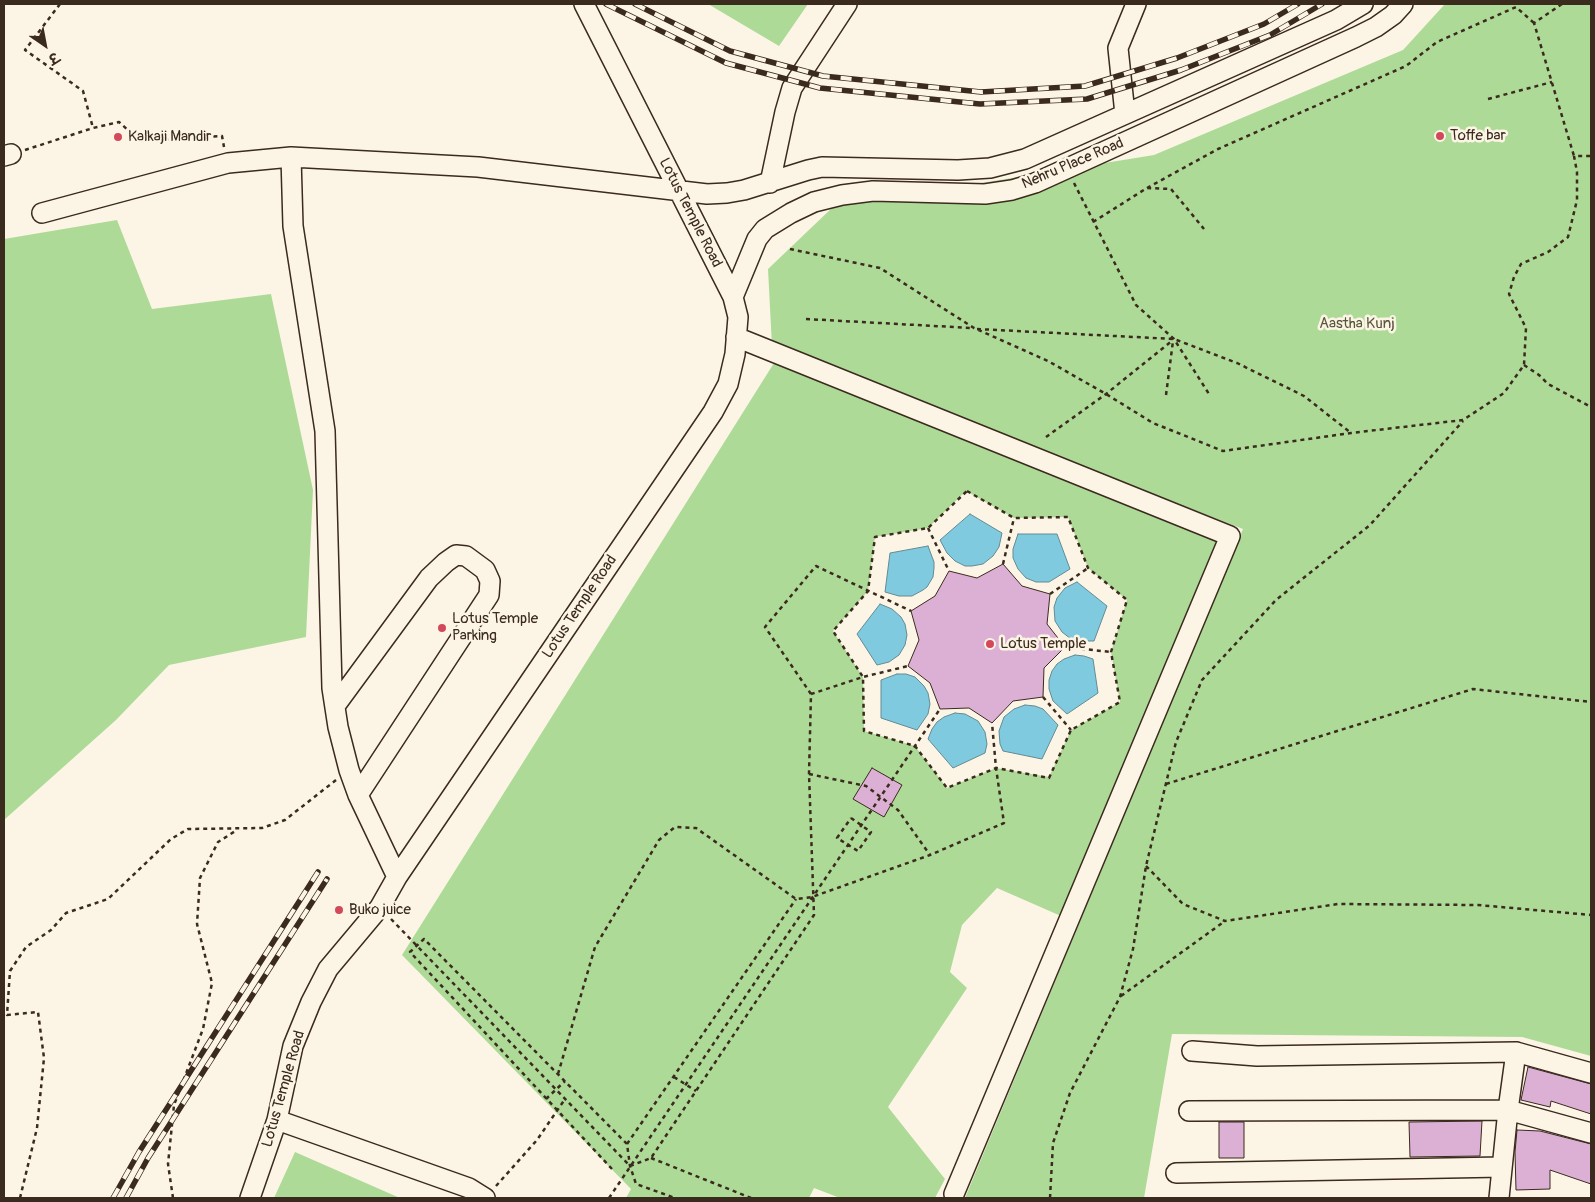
<!DOCTYPE html>
<html>
<head>
<meta charset="utf-8">
<style>
	body { margin:0 }
	#map { position:relative; width:1595px; height:1202px; overflow:hidden; background:#fcf5e5; font-family:Pangolin,"Playpen Sans Deva",sans-serif }
	canvas { display:block }
	.frame { position:absolute; inset:0; border:5px solid #3b2a1e; pointer-events:none }
	.north { position:absolute; left:20px; top:20px; width:50px; height:50px; -webkit-text-stroke:4px #fcf5e5; paint-order:stroke; rotate:147deg; font-size:14px; font-weight:700; line-height:20px; text-align:center; color:#3b2a1e }
	.north::after { content:''; display:block; margin:auto; width:18px; height:22px; background:#3b2a1e; clip-path:polygon(50% 0,100% 100%,50% 72%,0 100%) }
</style>
</head>
<body>
<div id="map">
<canvas width="1595" height="1202"></canvas>
<div class="frame"></div>
<div class="north">उ</div>
</div>
<script>
const ctx = document.querySelector('canvas').getContext('2d');
ctx.lineJoin = 'round';
function fill(path, color) {
  ctx.fillStyle = color;
  ctx.fill(path, 'evenodd');
}
function poly(rows) {
  const path = new Path2D();
  for (const r of rows) {
    path.moveTo(r[0], r[1]);
    for (let i = 2; i < r.length; i += 2) path.lineTo(r[i], r[i + 1]);
  }
  return path;
}
function stroke(path, color, width, dash) {
  ctx.strokeStyle = color;
  ctx.lineWidth = width;
  ctx.lineCap = dash ? 'butt' : 'round';
  ctx.setLineDash(dash || []);
  ctx.stroke(path);
}
function write(font, color, halo, rows, align = 'center') {
  ctx.font = font + ' Pangolin,sans-serif';
  ctx.lineWidth = 5;
  ctx.setLineDash([]);
  ctx.textBaseline = 'middle';
  ctx.strokeStyle = halo;
  ctx.fillStyle = color;
  for (const [text, x, y, turn = 0] of rows) {
    ctx.save();
    ctx.translate(x, y);
    ctx.rotate((+turn || 0) * Math.PI / 180);
    ctx.textAlign = isNaN(turn) ? turn : align;
    if (halo) ctx.strokeText(text, 0, 0);
    ctx.fillText(text, 0, 0);
    ctx.restore();
  }
}
const green = poly([
	[708,4,808,4,779,46],
	[1445,4,1591,4,1591,1056,1522,1037,1172,1034,1144,1198,965,1198,1243,529,772,346,768,269,833,207,1154,155,1403,50],
	[117,220,152,309,271,294,313,490,306,637,169,665,116,720,4,820,4,239],
	[774,363,1219,539,1061,916,997,888,962,925,950,972,967,988,888,1107,945,1179,935,1198,840,1198,814,1188,809,1198,626,1198,631,1189,402,955],
	[966,491,1014,518,1068,517,1088,568,1127,600,1111,652,1120,702,1071,730,1049,777,996,768,947,788,915,746,864,731,863,677,833,631,868,591,875,537,928,528],
	[295,1152,400,1198,274,1198]
]);
const water = poly([
	[970,514,1002,533,999,547,993,556,983,564,972,566,965,566,955,561,947,553,940,540,970,514],
	[1018,534,1057,534,1070,569,1049,582,1036,582,1026,578,1018,569,1013,558,1013,549,1018,534],
	[928,546,934,562,934,568,933,577,927,587,923,590,912,596,899,596,885,592,890,553,928,546],
	[1077,582,1107,606,1094,641,1077,641,1071,639,1062,632,1055,621,1054,607,1057,598,1065,588,1077,582],
	[880,604,892,609,901,617,905,624,907,635,905,645,899,655,889,662,877,665,857,634,880,604],
	[1075,655,1084,656,1093,659,1098,693,1067,714,1053,701,1049,689,1049,680,1052,671,1057,664,1064,659,1075,655],
	[897,674,906,674,915,677,924,686,928,693,930,704,928,714,917,730,881,718,881,680,897,674],
	[1025,705,1035,706,1043,709,1058,725,1042,759,1003,751,1000,744,999,731,1004,717,1014,709,1025,705],
	[955,713,965,714,978,721,985,732,987,744,985,753,953,768,928,739,932,729,937,722,944,717,955,713]
]);
const building = poly([
	[1003,564,1022,586,1050,594,1047,624,1065,647,1044,668,1043,697,1013,701,992,723,969,708,940,709,930,683,908,666,919,640,911,611,935,596,949,571,977,578,1003,564],
	[872,768,902,785,884,817,853,799,872,768],
	[1528,1067,1591,1084,1591,1114,1551,1101,1550,1107,1521,1100,1528,1067],
	[1482,1121,1480,1156,1410,1157,1409,1122,1482,1121],
	[1219,1122,1244,1122,1244,1158,1219,1158,1219,1122],
	[1517,1130,1540,1131,1591,1144,1591,1184,1550,1170,1550,1189,1516,1190,1515,1152,1517,1130]
]);
const path = poly([
	[60,4,25,50,83,91,93,128],
	[1562,4,1534,23,1574,156],
	[1488,99,1552,82],
	[25,150,93,128,119,122,140,141,222,136,224,147],
	[1074,183,1136,305,1174,339,1209,394],
	[1147,188,1218,149,1406,66,1437,42,1516,7,1534,23],
	[1093,222,1147,188,1171,189,1204,229],
	[790,249,880,268,974,328,1048,361,1106,394,1153,423,1223,451,1351,433,1463,420,1504,393,1524,365,1526,328,1509,294,1514,277,1521,264,1548,252,1568,237,1577,200,1577,172,1574,156,1591,156],
	[806,319,972,328],
	[977,329,1174,339,1237,363,1304,396,1351,433],
	[1524,365,1539,375,1548,384,1591,407],
	[1166,395,1173,341],
	[1046,437,1106,394,1173,340],
	[967,491,1014,518,1068,517,1088,568,1127,600,1111,652,1120,702,1071,730,1049,778,996,768,947,788,915,746,864,731,863,677,833,631,868,591,875,537,928,528,967,491],
	[928,528,949,571],
	[1003,564,1014,518],
	[1050,594,1088,568],
	[1065,647,1111,652],
	[811,694,765,627,816,566,911,611],
	[1043,697,1071,730],
	[809,774,866,786,898,810,930,855],
	[1166,784,1473,689,1591,702],
	[851,818,871,832,858,851,837,838,851,818],
	[1146,866,1183,904,1225,921,1338,904,1478,905,1591,915],
	[391,919,629,1165],
	[1121,996,1225,921],
	[558,1074,595,947,659,840,675,827,696,828,796,899,812,897,930,855,1004,823,996,768,992,723],
	[674,1077,696,1091],
	[546,1099,565,1081],
	[627,1144,796,899],
	[651,1158,751,1198],
	[630,1166,651,1158,814,915,809,774,811,694,863,677,908,666],
	[612,1169,410,952,424,939,627,1144,630,1166,636,1184,675,1198],
	[496,1186,537,1140,565,1099],
	[20,1198,37,1128,44,1058,38,1012,7,1015,10,971,26,947,51,930,66,913,108,899,171,839,188,829,262,828,285,820,336,780],
	[173,1198,168,1164,174,1105,203,1029,212,983,197,924,200,878,218,842,237,830],
	[609,1198,940,709],
	[1050,1198,1053,1143,1070,1093,1120,997,1133,949,1146,866,1176,742,1202,680,1276,600,1370,525,1463,421]
]);
const minor = poly([
	[1125,114,1118,48,1136,4],
	[4,156,11,154],
	[291,157,293,226,325,431,332,688,338,727,349,770,358,795,397,877],
	[770,183,785,112,792,88,847,4],
	[42,213,228,163,291,157,478,167,707,194,727,193,744,190,808,170,822,167,958,170,990,168,1025,159,1336,20,1363,4],
	[733,297,757,239,765,229,791,213,814,202,842,195,873,191,985,194,1012,190,1035,183,1356,37,1376,27,1393,15,1403,4],
	[736,337,1230,536,954,1194],
	[335,706,429,578,446,562,456,555,466,556,485,570,490,581,489,595,358,795],
	[1192,1051,1257,1056,1516,1052,1591,1073],
	[1189,1111,1508,1110,1591,1133],
	[277,1120,469,1188,485,1198],
	[1176,1173,1502,1167],
	[250,1198,277,1120,293,1046,311,1002,328,969,380,907,397,877,713,412,728,384,735,354,738,317,733,297,584,4],
	[1499,1198,1508,1110,1516,1052]
]);
const rail = poly([
	[606,4,726,63,820,88,980,104,1087,99,1181,70,1270,35,1322,4],
	[635,4,730,51,823,76,981,92,1085,86,1177,58,1264,24,1298,4],
	[113,1198,139,1152,318,872],
	[126,1198,148,1158,327,879]
]);
const markers = [
	[1440,136,5,"#d1495b"],
	[118,137,5,"#d1495b"],
	[442,628,5,"#d1495b"],
	[990,644,5,"#d1495b"],
	[339,910,5,"#d1495b"]
];
const poiNames = [
	["Toffe bar",1450,136],
	["Kalkaji Mandir",128,137],
	["Lotus Temple",452,619],
	["Parking",452,636],
	["Lotus Temple",1000,644],
	["Buko juice",349,910]
];
const streetNames = [
	["Nehru Place Road",1073,164,-23],
	["Lotus Temple Road",690,213,63],
	["Lotus Temple Road",580,607,-56],
	["Lotus Temple Road",284,1089,-74]
];
const parkNames = [
	["Aastha Kunj",1357,324]
];
fill(green, '#aeda98');
fill(water, '#7fcadf');
stroke(water, '#648a92', 1);
fill(building, '#dbb0d4');
stroke(building, '#3b2a1e', 1);
stroke(minor, '#3b2a1e', 22);
stroke(path, '#3b2a1e', 2.5, [4, 4]);
stroke(minor, '#fcf5e5', 19);
stroke(rail, '#3b2a1e', 5.5);
stroke(rail, '#fcf5e5', 4, [11]);
for (const [x, y, r, color] of markers) {
  const dot = new Path2D();
  dot.arc(x, y, r, 0, 2 * Math.PI);
  ctx.fillStyle = color;
  ctx.fill(dot);
  stroke(dot, '#fcf5e5', 2);
}
write('15px', '#3b2a1e', '#fcf5e5', poiNames, 'left');
write('15px', '#3b2a1e', '#fcf5e5', streetNames);
write('15px', '#58563c', '#fcf5e5', parkNames);
</script>
</body>
</html>
